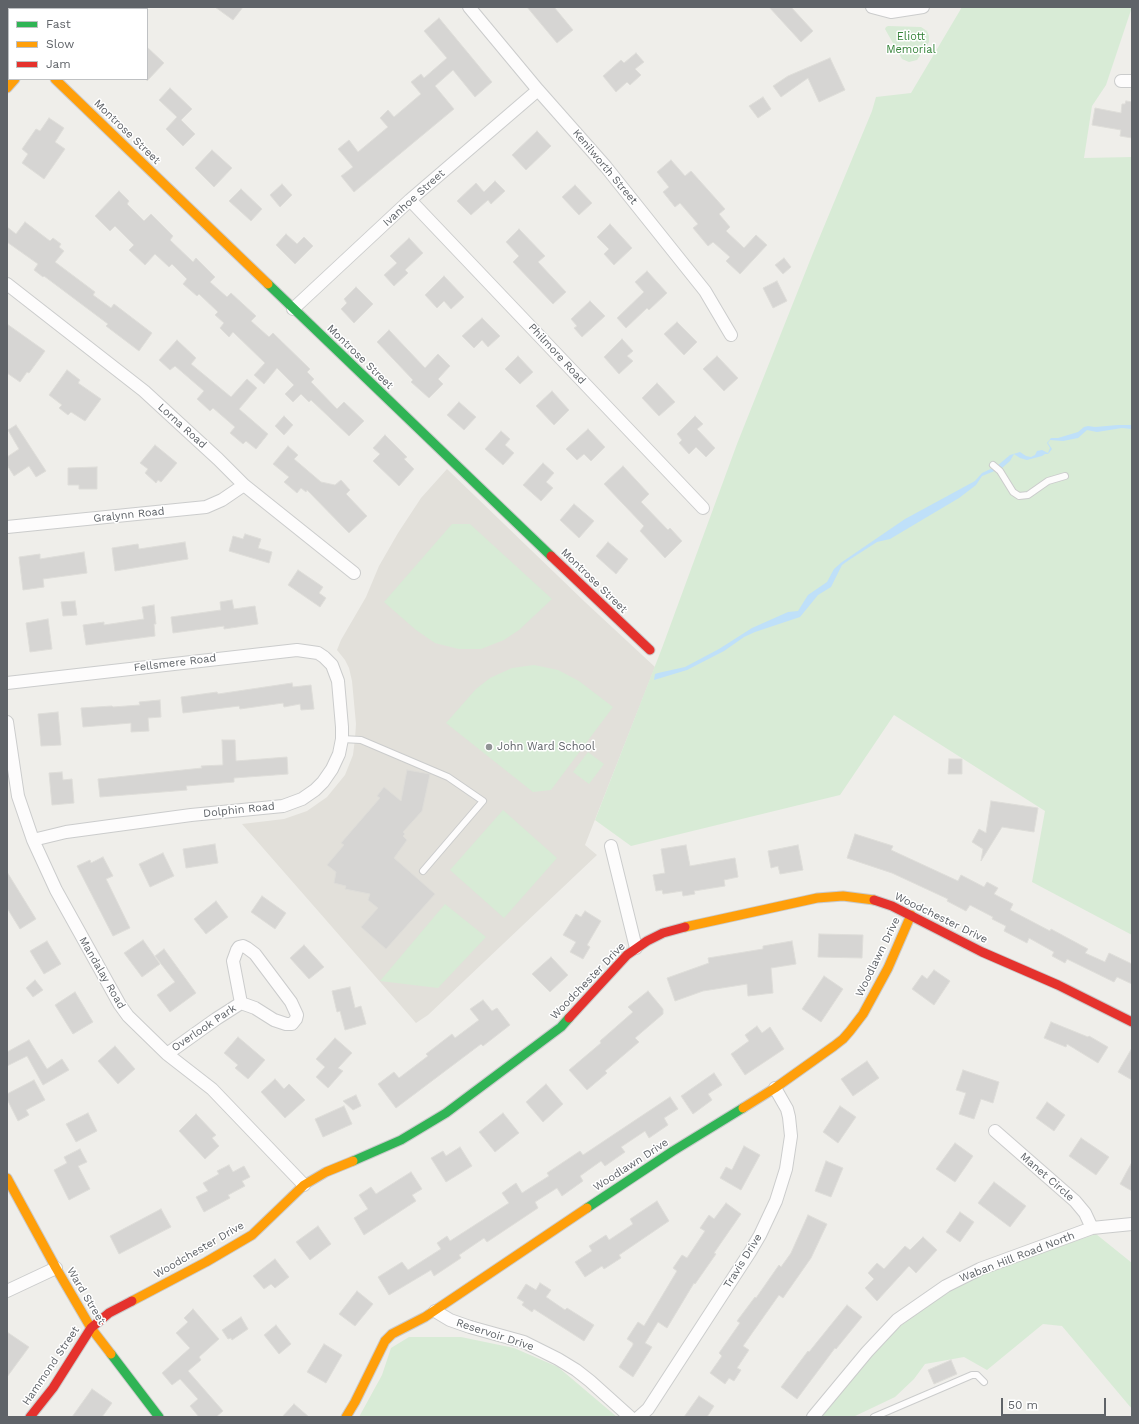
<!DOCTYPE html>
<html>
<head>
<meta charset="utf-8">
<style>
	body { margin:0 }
	#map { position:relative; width:1139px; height:1424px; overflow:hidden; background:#efeeea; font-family:"Work Sans",sans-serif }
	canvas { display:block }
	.frame { position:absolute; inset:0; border:8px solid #5f6368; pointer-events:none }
	.legend { position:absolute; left:8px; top:8px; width:140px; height:72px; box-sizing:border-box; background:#fff; border:1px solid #bfc1c3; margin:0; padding:5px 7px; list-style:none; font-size:12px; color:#5f6368 }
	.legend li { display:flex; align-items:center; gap:8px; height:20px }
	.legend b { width:20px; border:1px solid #bfc1c3 }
	.scale { position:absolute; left:1001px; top:1398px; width:105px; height:18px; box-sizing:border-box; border:2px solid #5f6368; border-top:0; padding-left:5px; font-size:12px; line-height:14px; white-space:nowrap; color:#5f6368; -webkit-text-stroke:3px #fff; paint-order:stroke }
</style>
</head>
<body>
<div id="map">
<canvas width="1139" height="1424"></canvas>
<div class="frame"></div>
<ul class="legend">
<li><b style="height:5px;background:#30b455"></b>Fast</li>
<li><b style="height:5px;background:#ff9f0a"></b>Slow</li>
<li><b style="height:5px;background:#e5322d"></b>Jam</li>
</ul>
<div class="scale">50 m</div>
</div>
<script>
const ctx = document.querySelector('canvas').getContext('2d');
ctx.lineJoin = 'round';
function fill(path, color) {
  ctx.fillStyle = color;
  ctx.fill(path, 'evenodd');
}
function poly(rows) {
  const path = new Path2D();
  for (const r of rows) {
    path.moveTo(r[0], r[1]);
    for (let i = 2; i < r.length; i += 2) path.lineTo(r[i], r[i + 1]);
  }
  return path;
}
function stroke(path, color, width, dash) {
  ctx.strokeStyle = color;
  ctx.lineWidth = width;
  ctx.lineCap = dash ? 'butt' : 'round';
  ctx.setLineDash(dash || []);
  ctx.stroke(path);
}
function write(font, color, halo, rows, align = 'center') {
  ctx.font = font + ' "Work Sans",sans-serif';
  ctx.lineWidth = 3;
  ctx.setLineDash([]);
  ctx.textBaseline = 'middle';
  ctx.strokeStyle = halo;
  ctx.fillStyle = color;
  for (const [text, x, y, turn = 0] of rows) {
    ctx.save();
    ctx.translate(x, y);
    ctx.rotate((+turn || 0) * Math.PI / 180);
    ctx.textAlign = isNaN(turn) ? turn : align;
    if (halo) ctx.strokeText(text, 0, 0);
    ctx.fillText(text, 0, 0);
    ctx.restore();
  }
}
const education = poly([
	[447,469,585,602,655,667,585,845,597,855,428,1015,416,1023,242,824,284,819,307,811,327,797,345,775,353,755,355,739,356,724,352,681,349,668,345,660,337,650,341,640,366,597,379,566,398,533,421,498]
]);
const green = poly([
	[962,7,1132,7,1106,85,1092,106,1084,158,1132,157,1132,935,1032,882,1045,811,894,715,840,795,631,846,595,820,662,648,737,444,813,253,872,111,876,97,911,93],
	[888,26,921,27,927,31,929,36,929,42,917,60,909,62,902,59,885,29,886,27],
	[452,524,470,524,552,599,519,630,504,640,481,649,459,649,435,643,416,630,384,602],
	[534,665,558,670,579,681,613,707,551,790,533,792,446,723,476,689,490,678,512,668],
	[588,752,604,764,589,784,573,772],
	[503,810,557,858,504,918,450,870],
	[445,904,486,937,438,988,380,981],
	[1096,1234,1132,1263,1132,1409,1062,1326,1043,1324,987,1370,964,1357,925,1364,914,1379,895,1397,853,1417,821,1417,889,1335,939,1296,968,1278],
	[409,1337,461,1337,514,1348,558,1367,617,1417,359,1417,382,1375,391,1348]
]);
const water = poly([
	[1118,425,1132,425,1132,429,1122,428,1097,432,1087,430,1078,438,1063,441,1050,440,1048,443,1052,449,1048,454,1045,454,1042,456,1027,460,1020,458,1014,454,1010,461,1002,468,982,476,976,485,959,498,890,539,877,542,849,560,842,565,831,587,818,595,800,617,755,632,744,637,724,651,687,670,654,680,655,674,658,673,685,667,719,649,752,628,788,612,798,611,808,595,827,582,834,569,842,562,905,519,975,481,982,473,997,466,1010,455,1020,452,1026,456,1031,457,1035,455,1037,451,1042,450,1048,453,1050,448,1047,443,1051,438,1058,438,1078,432,1084,427,1088,426,1095,427]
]);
const building = poly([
	[215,7,243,7,233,20,215,7],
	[527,7,554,7,573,30,557,43,527,7],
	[769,7,791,7,813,31,801,42,769,7],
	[439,18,492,82,475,97,453,70,435,86,454,109,354,192,341,176,353,167,338,149,349,140,358,152,388,127,380,118,388,110,394,117,421,94,411,82,421,74,424,78,447,58,424,31,439,18],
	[147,47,164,63,147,81,147,47],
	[636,53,644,62,635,69,641,75,630,85,627,82,616,92,603,76,621,60,624,63,636,53],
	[830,58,845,90,819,102,808,78,781,97,773,86,788,76,830,58],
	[170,88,192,109,181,120,195,134,183,146,166,129,177,117,159,100,170,88],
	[763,97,771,109,758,118,749,106,763,97],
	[1126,101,1132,102,1132,138,1120,136,1121,130,1092,125,1095,108,1121,113,1122,104,1125,104,1126,101],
	[49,118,64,128,55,142,65,149,44,179,22,163,28,154,22,149,36,129,40,131,49,118],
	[537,131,551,146,526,170,512,155,537,131],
	[212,150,232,168,214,187,195,168,212,150],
	[671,160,685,176,691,171,725,209,719,214,730,227,726,231,744,248,756,235,767,245,740,274,726,261,730,257,713,242,708,246,693,228,698,224,680,203,675,207,663,192,669,187,657,172,671,160],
	[495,181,505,191,491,204,488,200,471,215,457,201,476,183,484,192,495,181],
	[282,184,292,195,280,207,270,195,282,184],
	[575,185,592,203,579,215,562,197,575,185],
	[241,189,262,209,251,221,229,201,241,189],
	[119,191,129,201,127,204,144,221,151,214,173,236,170,240,193,262,196,258,215,277,210,282,227,297,231,293,256,316,251,321,269,337,273,333,310,369,307,372,314,379,311,382,337,409,344,402,364,421,349,436,311,400,309,402,301,394,293,402,285,394,294,385,277,368,264,384,254,375,265,363,233,332,229,337,220,328,224,323,215,315,218,312,199,294,197,296,183,284,187,279,172,264,169,267,155,254,145,265,129,250,134,245,115,226,110,231,95,216,119,191],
	[25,222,50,241,53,238,61,244,59,247,64,251,55,262,95,292,93,295,111,308,114,304,152,333,139,351,106,326,108,324,44,276,43,277,34,270,38,264,7,242,7,227,16,234,25,222],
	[610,224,632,248,614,265,604,254,609,249,597,237,610,224],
	[519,229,545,256,538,262,566,292,553,304,513,262,519,256,506,242,519,229],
	[286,234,297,244,304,237,313,246,295,264,276,245,286,234],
	[409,238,423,253,405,270,408,273,394,286,384,275,397,263,390,256,409,238],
	[784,258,791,267,783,274,775,265,784,258],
	[647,271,667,293,649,310,647,308,626,328,617,318,644,292,635,282,647,271],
	[444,276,464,297,451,309,444,301,437,308,425,295,444,276],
	[777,281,787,301,773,308,763,288,777,281],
	[356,287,373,304,354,323,341,309,347,303,344,299,356,287],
	[590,301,605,316,582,337,574,328,577,326,571,319,590,301],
	[482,318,500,336,488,347,482,340,474,348,462,336,482,318],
	[677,322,697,342,684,355,664,334,677,322],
	[7,324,45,351,29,373,27,372,20,382,7,373,7,324],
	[389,330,425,368,438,354,450,366,438,379,443,384,429,398,411,382,413,380,377,342,389,330],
	[622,339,633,351,627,356,633,361,619,374,604,357,622,339],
	[177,340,196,358,191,364,231,397,247,379,257,388,239,409,268,434,256,449,246,441,243,444,230,433,235,427,213,408,210,411,197,399,204,391,175,366,170,370,159,360,177,340],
	[518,356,533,372,520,384,505,369,518,356],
	[717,356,738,378,724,391,703,369,717,356],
	[67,370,80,380,78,383,101,399,85,421,71,412,68,415,59,408,62,405,49,395,67,370],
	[657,383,675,402,659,416,642,398,657,383],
	[552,391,569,410,554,425,536,406,552,391],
	[459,402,476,417,464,430,447,415,459,402],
	[284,416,293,425,284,435,275,426,284,416],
	[695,416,703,424,697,429,715,448,706,457,696,447,689,454,679,443,682,440,677,434,695,416],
	[16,425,46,471,36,477,29,466,14,476,7,465,7,457,19,449,8,430,16,425],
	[588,429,605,447,591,461,584,454,577,460,566,449,588,429],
	[501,431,510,439,505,445,514,453,503,465,485,449,501,431],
	[385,435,407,457,404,459,414,469,399,486,373,461,380,454,373,448,385,435],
	[155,445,177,463,161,482,158,480,156,483,145,473,148,469,140,463,155,445],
	[288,446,298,455,294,459,321,482,335,485,341,480,350,490,346,494,367,516,349,533,307,490,306,492,301,488,297,493,284,482,289,477,273,464,288,446],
	[543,463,554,473,546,482,553,488,541,501,523,485,543,463],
	[623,466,649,494,641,502,668,530,670,528,682,541,665,558,640,531,644,526,604,484,623,466],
	[97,467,97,489,79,489,79,485,68,485,68,468,97,467],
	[574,504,594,521,579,538,560,520,574,504],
	[245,534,261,539,258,548,272,552,269,563,229,551,233,536,243,539,245,534],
	[185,542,188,559,115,571,112,548,138,544,139,549,185,542],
	[608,542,628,559,616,574,596,556,608,542],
	[84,552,87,573,43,579,44,587,23,590,19,557,40,554,40,559,84,552],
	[298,570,323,587,319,593,326,598,320,607,288,585,298,570],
	[232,600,234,609,255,606,258,624,224,629,224,626,173,633,171,617,221,610,220,602,232,600],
	[75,601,77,615,63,616,61,602,75,601],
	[154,605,156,624,154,624,155,636,86,645,83,625,104,622,104,625,144,619,142,607,154,605],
	[48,619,52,649,30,652,26,623,48,619],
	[292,683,293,687,311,685,314,709,301,710,300,704,284,707,283,703,240,709,239,706,183,713,181,697,217,692,218,694,292,683],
	[160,700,161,717,148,718,149,731,131,732,131,723,83,727,81,708,112,706,113,707,140,705,139,702,160,700],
	[58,712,61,745,41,746,38,714,58,712],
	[222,740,235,740,236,761,287,757,288,774,234,778,234,782,186,786,187,790,100,797,98,779,202,768,201,766,223,765,222,740],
	[949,759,962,759,962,774,948,774,949,759],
	[407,770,430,774,422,811,403,832,405,834,403,836,407,840,394,858,435,894,386,949,361,927,378,908,368,900,370,894,345,889,346,886,334,883,336,872,327,865,344,845,341,843,380,798,377,796,384,787,401,801,407,770],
	[62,772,63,780,72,779,74,803,52,805,49,773,62,772],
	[991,801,1038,808,1034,832,1002,827,981,861,983,849,972,842,979,829,986,833,991,801],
	[855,834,893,846,891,850,958,881,961,875,984,887,987,882,998,888,994,894,1013,904,1010,910,1050,931,1051,929,1088,949,1085,953,1105,962,1109,953,1132,964,1132,984,1117,977,1114,982,1067,959,1065,963,1052,956,1054,952,1029,938,1027,943,1004,931,1006,926,992,919,993,917,970,905,966,911,947,901,948,899,892,873,847,858,855,834],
	[215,844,218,863,186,868,183,849,215,844],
	[686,845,690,866,735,858,738,877,724,880,725,886,694,891,695,894,683,896,682,891,663,894,662,890,656,891,653,875,665,873,661,849,686,845],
	[798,845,803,870,780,874,778,866,771,868,768,851,798,845],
	[163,853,174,876,150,887,139,864,163,853],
	[103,857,113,876,106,879,130,928,113,936,77,866,90,860,91,863,103,857],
	[7,872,36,919,20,929,7,908,7,872],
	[262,896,286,913,275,929,251,912,262,896],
	[216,901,228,917,206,934,194,919,216,901],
	[585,911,601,921,587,945,590,947,583,959,570,952,576,942,563,935,576,914,581,917,585,911],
	[819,934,863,935,862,958,818,957,819,934],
	[143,940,160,964,142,977,124,953,143,940],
	[47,941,61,964,44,974,30,951,47,941],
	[792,941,796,964,771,968,773,993,748,996,747,984,703,991,675,1001,667,978,709,963,708,958,763,949,763,946,792,941],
	[304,945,324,967,309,979,290,958,304,945],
	[164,949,196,993,170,1012,157,995,175,982,155,956,164,949],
	[551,957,568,975,550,992,532,974,551,957],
	[934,970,950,981,934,1005,912,989,922,975,927,979,934,970],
	[824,976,843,989,821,1022,802,1009,824,976],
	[35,980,43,990,33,997,26,988,35,980],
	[350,987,355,1008,361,1006,366,1024,345,1030,340,1011,337,1012,332,991,350,987],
	[648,991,663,1009,663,1014,635,1038,639,1042,605,1071,607,1073,587,1090,569,1070,601,1043,600,1041,633,1012,628,1007,648,991],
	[75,992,93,1022,73,1034,55,1005,75,992],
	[483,1000,492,1011,497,1008,510,1025,483,1046,481,1044,396,1108,378,1084,394,1072,399,1078,428,1056,426,1054,452,1034,455,1038,479,1020,470,1009,483,1000],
	[1051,1022,1088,1037,1089,1036,1108,1047,1098,1063,1067,1044,1066,1047,1044,1038,1051,1022],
	[757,1026,762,1033,770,1027,784,1049,745,1075,731,1054,749,1041,745,1035,757,1026],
	[238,1037,265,1060,248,1079,235,1068,238,1065,224,1053,238,1037],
	[335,1038,352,1053,338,1068,343,1071,328,1088,316,1077,325,1067,316,1059,335,1038],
	[29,1040,47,1069,62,1059,69,1070,43,1085,27,1056,7,1066,7,1052,29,1040],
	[115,1046,135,1069,118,1084,98,1061,115,1046],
	[1132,1048,1132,1080,1118,1072,1132,1048],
	[867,1061,879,1078,853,1096,841,1079,867,1061],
	[963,1070,999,1082,993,1103,981,1099,974,1119,959,1114,966,1093,956,1090,963,1070],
	[714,1073,722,1085,708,1094,712,1100,693,1114,681,1096,714,1073],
	[275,1079,284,1089,289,1084,305,1100,285,1118,261,1092,275,1079],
	[34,1080,45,1100,26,1110,29,1115,18,1121,7,1099,7,1094,34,1080],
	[546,1084,563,1104,543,1122,526,1102,546,1084],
	[356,1095,361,1106,353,1110,343,1101,356,1095],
	[670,1097,678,1109,664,1118,668,1125,649,1138,645,1131,621,1147,625,1152,605,1166,601,1161,580,1176,583,1181,562,1196,557,1188,535,1202,538,1208,487,1242,484,1238,459,1255,461,1258,434,1276,431,1270,389,1295,378,1277,402,1262,408,1270,441,1249,437,1243,447,1236,450,1241,509,1203,502,1193,516,1183,522,1193,549,1176,547,1173,580,1151,583,1155,670,1097],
	[1047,1102,1065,1115,1054,1131,1036,1118,1047,1102],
	[344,1106,352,1124,323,1137,315,1119,344,1106],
	[840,1106,856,1117,838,1143,823,1132,840,1106],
	[88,1113,97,1131,76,1142,66,1124,88,1113],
	[503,1113,519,1133,495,1152,479,1132,503,1113],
	[196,1114,216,1135,212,1138,219,1146,205,1159,179,1131,196,1114],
	[1081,1138,1109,1157,1096,1175,1069,1156,1081,1138],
	[955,1143,973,1156,955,1182,936,1169,955,1143],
	[744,1146,760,1155,741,1190,720,1178,726,1167,732,1170,744,1146],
	[460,1147,472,1166,446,1182,431,1158,443,1151,446,1156,460,1147],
	[80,1149,87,1162,78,1166,90,1189,69,1200,54,1170,67,1163,64,1157,80,1149],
	[826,1161,843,1168,831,1197,815,1191,826,1161],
	[1132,1162,1132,1191,1120,1184,1132,1162],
	[229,1165,233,1172,244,1166,250,1177,242,1181,245,1186,228,1195,230,1198,204,1212,196,1197,208,1191,203,1183,219,1174,217,1171,229,1165],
	[411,1172,422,1189,412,1195,416,1201,364,1235,354,1218,368,1209,359,1195,371,1187,376,1194,411,1172],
	[994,1182,1026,1206,1010,1227,978,1203,994,1182],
	[657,1201,669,1221,619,1255,621,1258,604,1269,602,1266,585,1277,575,1262,592,1251,589,1246,606,1235,609,1240,633,1224,630,1219,657,1201],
	[726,1203,741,1214,714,1253,716,1254,695,1284,694,1283,667,1328,658,1322,645,1343,652,1347,633,1377,619,1367,633,1345,633,1343,627,1339,638,1322,644,1326,677,1271,673,1268,682,1255,687,1258,705,1231,700,1228,709,1215,714,1219,726,1203],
	[161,1209,171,1227,119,1254,110,1236,161,1209],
	[960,1212,974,1222,960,1242,946,1232,960,1212],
	[808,1215,827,1224,811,1258,783,1298,779,1295,743,1346,749,1350,737,1368,741,1370,734,1381,729,1378,725,1384,710,1373,722,1356,719,1353,740,1323,737,1321,755,1297,756,1298,779,1265,781,1267,791,1253,808,1215],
	[318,1226,331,1244,310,1260,296,1242,318,1226],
	[923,1237,937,1250,916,1273,909,1266,877,1301,865,1288,874,1279,868,1273,877,1263,884,1269,905,1246,910,1250,923,1237],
	[275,1259,289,1277,275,1288,271,1284,264,1289,253,1276,275,1259],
	[540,1283,551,1290,546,1297,565,1310,567,1308,594,1325,584,1341,534,1309,532,1312,522,1305,524,1302,517,1298,526,1284,536,1290,540,1283],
	[357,1291,373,1304,355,1326,339,1314,357,1291],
	[847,1305,862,1317,836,1349,835,1348,797,1399,781,1387,808,1351,809,1352,847,1305],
	[193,1309,219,1339,199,1357,201,1360,188,1371,223,1411,216,1417,199,1417,190,1406,198,1399,180,1379,172,1385,162,1373,190,1348,176,1333,188,1322,184,1318,193,1309],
	[241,1317,248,1329,232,1340,231,1338,228,1339,222,1330,241,1317],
	[276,1325,291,1344,279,1354,264,1335,276,1325],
	[7,1332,29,1347,7,1377,7,1332],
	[324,1344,342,1355,326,1383,307,1372,324,1344],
	[951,1360,957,1374,934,1384,928,1370,951,1360],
	[92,1389,112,1403,102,1417,72,1417,92,1389],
	[699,1396,714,1406,707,1417,684,1417,699,1396],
	[294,1404,309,1417,282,1417,294,1404]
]);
const lane = poly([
	[993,465,1000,471,1013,492,1019,496,1028,495,1048,481,1065,476],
	[342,739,361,740,448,777,483,801,423,871],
	[874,1417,972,1375,977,1375,984,1382]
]);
const street = poly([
	[469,7,538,90,606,167,705,291,731,335],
	[872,7,891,12,923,7],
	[1121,81,1132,81],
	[410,200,703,508],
	[7,284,144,391,218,459,244,485,354,573],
	[293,309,410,200,538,90],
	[7,527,206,507,222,500,244,485],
	[7,683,297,650,318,653,324,657,332,665,338,681,342,727,342,739,339,754,332,769,323,782,315,790,302,799,283,806,191,815,66,832,33,840],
	[7,722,18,796,33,840,56,890,120,1005,128,1016,167,1054,212,1089,304,1185],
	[611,846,636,948],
	[167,1054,216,1019,241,1003,255,1008,274,1020,286,1024,292,1024,296,1019,297,1015,291,1002,255,954,247,948,243,946,239,947,237,950,233,961,241,1003],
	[995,1131,1075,1201,1085,1213,1092,1228],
	[7,1291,56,1268],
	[435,1311,450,1320,470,1327,524,1342,558,1359,576,1370,590,1381,630,1417],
	[639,1417,648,1409,750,1252,760,1235,776,1201,786,1169,791,1136,789,1117,787,1109,775,1088],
	[813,1417,867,1352,897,1320,946,1286,980,1269,1092,1228,1132,1224]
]);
const fast = poly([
	[87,9,89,7],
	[268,284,551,556],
	[353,1161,401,1140,446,1113,561,1027,569,1018],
	[587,1208,673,1151,743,1108],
	[111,1354,159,1417]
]);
const slow = poly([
	[55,79,268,284],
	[7,88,15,79],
	[685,927,817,898,843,896,874,900],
	[743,1108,775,1088,834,1046,843,1039,850,1031,863,1014,888,968,911,915],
	[7,1178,56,1268,91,1328,111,1354],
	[132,1301,206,1262,252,1235,304,1185,326,1172,353,1161],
	[346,1417,355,1402,385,1341,392,1334,425,1317,587,1208]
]);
const jam = poly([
	[551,556,650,650],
	[874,900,892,906,982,952,1058,985,1132,1022],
	[569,1018,627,955,647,941,663,933,685,927],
	[30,1417,53,1388,91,1328,109,1313,132,1301]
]);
const markers = [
	[489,747,4,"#919496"]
];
const parkNames = [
	["Eliott",911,37],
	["Memorial",911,50]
];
const streetNames = [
	["Montrose Street",127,132,44],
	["Kenilworth Street",605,167,50],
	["Ivanhoe Street",414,198,-42],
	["Philmore Road",557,354,47],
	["Montrose Street",360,357,44],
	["Lorna Road",182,426,42],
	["Gralynn Road",129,515,-6],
	["Montrose Street",594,581,44],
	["Fellsmere Road",175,663,-7],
	["Dolphin Road",239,810,-6],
	["Woodchester Drive",941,918,26],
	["Woodlawn Drive",878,957,-64],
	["Mandalay Road",102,973,60],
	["Woodchester Drive",588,981,-46],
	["Overlook Park",204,1028,-34],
	["Woodlawn Drive",631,1165,-33],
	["Manet Circle",1047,1177,41],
	["Woodchester Drive",199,1250,-30],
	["Waban Hill Road North",1017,1257,-21],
	["Travis Drive",743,1261,-58],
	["Ward Street",86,1296,59],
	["Reservoir Drive",495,1335,18],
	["Hammond Street",51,1366,-56]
];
const poiNames = [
	["John Ward School",497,747]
];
fill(education, '#e2e0da');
fill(green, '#d8ebd6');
fill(water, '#bfe0f9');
fill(building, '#d6d5d3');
stroke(building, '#deddd9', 1);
stroke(lane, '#cbcccc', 8);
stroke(street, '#cbcccc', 14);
stroke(fast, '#cacacb', 11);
stroke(slow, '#cacacb', 11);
stroke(jam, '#cacacb', 11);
stroke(lane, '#fdfcfc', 6);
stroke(street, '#fdfcfc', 12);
stroke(fast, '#30b455', 9);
stroke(slow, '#ff9f0a', 9);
stroke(jam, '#e5322d', 9);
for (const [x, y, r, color] of markers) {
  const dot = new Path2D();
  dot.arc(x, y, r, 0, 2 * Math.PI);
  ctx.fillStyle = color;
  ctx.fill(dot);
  stroke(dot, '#fff', 1.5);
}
write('11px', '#348238', '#fff', parkNames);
write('11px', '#5f6368', '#fff', streetNames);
write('11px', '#5f6368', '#fff', poiNames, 'left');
</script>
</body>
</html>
